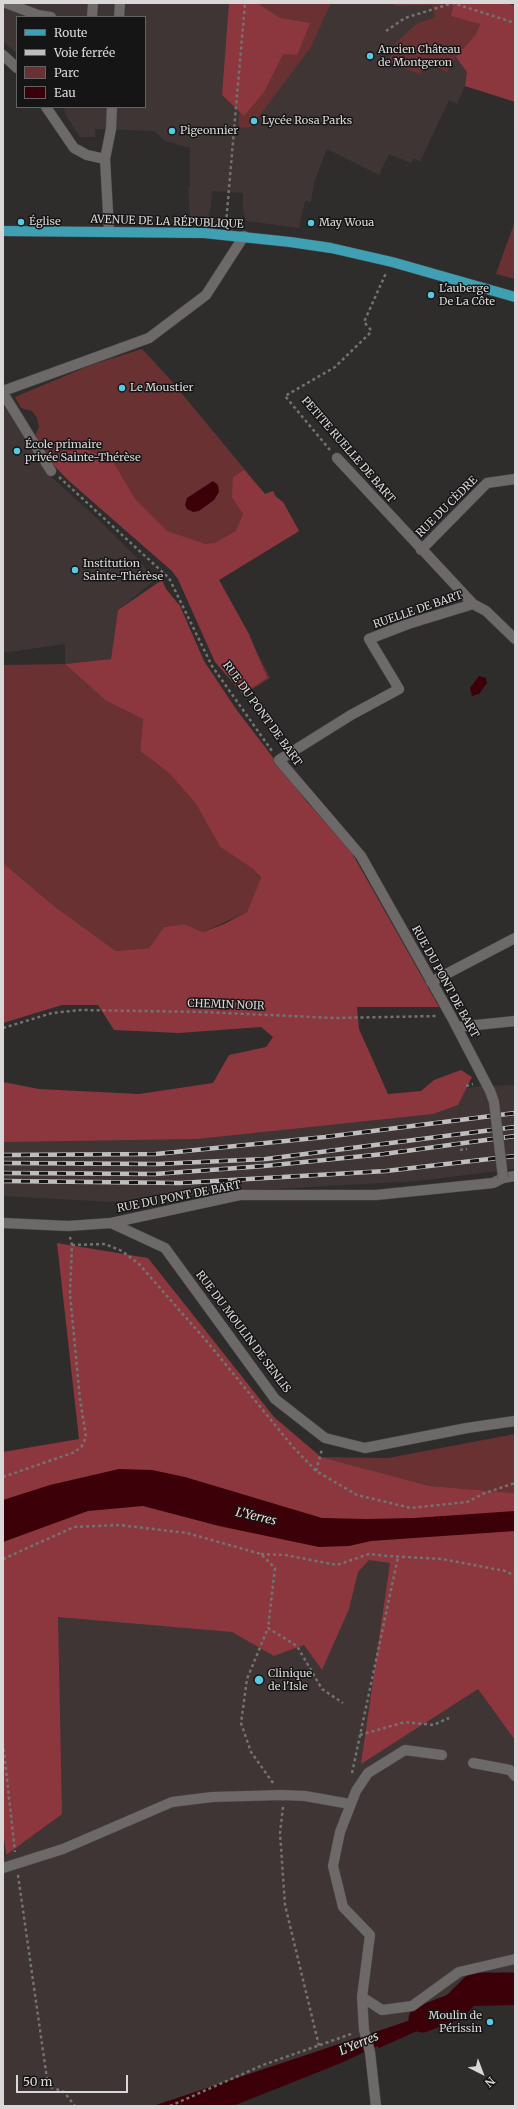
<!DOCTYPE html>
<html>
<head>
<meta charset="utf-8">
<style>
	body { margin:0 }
	#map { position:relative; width:518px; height:2109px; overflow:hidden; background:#2f2c2c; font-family:Merriweather,serif }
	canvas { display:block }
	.frame { position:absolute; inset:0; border:4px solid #d9d7d7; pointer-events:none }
	.legend { position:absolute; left:16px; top:16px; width:130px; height:92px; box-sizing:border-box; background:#161515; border:1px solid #646363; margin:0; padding:5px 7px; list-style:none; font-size:12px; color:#d9d7d7 }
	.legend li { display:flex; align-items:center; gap:8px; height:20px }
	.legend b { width:20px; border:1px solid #646363 }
	.north { position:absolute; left:462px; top:2053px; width:40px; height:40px; -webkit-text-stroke:3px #161515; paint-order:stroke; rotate:138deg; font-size:11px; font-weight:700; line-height:16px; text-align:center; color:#d9d7d7 }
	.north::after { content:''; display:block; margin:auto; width:14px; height:18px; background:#d9d7d7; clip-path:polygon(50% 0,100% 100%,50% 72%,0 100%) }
	.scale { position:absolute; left:16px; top:2075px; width:112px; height:18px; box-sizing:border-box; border:2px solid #d9d7d7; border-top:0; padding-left:5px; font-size:12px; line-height:14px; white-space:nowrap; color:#d9d7d7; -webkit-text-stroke:3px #161515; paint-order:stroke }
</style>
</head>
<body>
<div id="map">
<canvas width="518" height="2109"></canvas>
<div class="frame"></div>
<ul class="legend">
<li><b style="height:5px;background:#3ea0b2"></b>Route</li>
<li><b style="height:5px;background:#bfbdbd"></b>Voie ferrée</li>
<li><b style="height:11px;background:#6a3133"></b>Parc</li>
<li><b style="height:11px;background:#3c0009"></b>Eau</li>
</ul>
<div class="north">N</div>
<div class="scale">50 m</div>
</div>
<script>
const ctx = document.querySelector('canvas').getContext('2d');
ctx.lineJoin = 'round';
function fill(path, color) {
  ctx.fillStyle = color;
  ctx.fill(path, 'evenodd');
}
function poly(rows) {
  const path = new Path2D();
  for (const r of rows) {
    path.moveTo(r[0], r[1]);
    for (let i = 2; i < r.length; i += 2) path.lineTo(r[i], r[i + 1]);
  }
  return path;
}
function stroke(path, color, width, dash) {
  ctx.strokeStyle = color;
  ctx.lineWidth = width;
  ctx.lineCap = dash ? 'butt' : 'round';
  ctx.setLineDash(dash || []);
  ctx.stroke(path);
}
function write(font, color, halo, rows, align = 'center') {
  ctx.font = font + ' Merriweather,serif';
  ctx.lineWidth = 3;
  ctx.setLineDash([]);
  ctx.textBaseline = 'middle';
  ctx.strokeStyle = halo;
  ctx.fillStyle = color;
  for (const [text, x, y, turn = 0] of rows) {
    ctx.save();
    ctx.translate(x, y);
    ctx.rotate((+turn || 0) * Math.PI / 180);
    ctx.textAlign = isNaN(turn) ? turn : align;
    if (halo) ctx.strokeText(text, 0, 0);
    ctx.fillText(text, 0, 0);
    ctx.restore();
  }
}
const built = poly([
	[3,3,515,3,515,101,465,86,457,104,449,100,420,162,414,158,411,163,389,154,379,175,327,149,314,183,311,202,305,201,299,228,246,221,243,210,243,193,212,191,211,206,208,217,190,217,188,187,190,187,190,148,165,141,154,131,95,129,95,137,80,137,65,114,64,107,145,107,145,17,17,17,17,53,3,42],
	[3,404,48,474,98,519,138,559,155,580,118,610,111,659,65,664,65,644,3,653],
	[515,1085,515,1169,418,1181,239,1191,113,1202,3,1196,3,1128,194,1127,481,1086],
	[515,1531,515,1975,484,1978,473,1982,465,2002,160,2105,3,2106,3,1856,6,1855,3,1810,3,1550]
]);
const green = poly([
	[252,3,331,3,311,47,251,127,238,128],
	[391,3,454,3,451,16,480,23,476,34,456,57,447,72,426,62,420,74,388,63,394,45,416,24,435,17,432,5,396,6],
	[515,221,515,279,496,274],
	[142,349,169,378,265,494,273,491,276,497,283,502,299,531,219,580,270,678,243,695,215,662,178,579,172,571,68,480,47,458,35,436,39,427,37,418,32,411,21,408,15,397,91,365],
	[65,664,106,701,143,719,140,751,169,773,196,804,220,847,253,869,261,879,247,912,203,932,184,924,164,927,149,948,116,951,54,906,3,863,3,665],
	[515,1434,515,1493,430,1486,321,1457,388,1458]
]);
const forest = poly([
	[229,3,257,3,280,18,310,23,297,55,283,54,264,92,244,116,222,95],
	[454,3,505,3,515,6,515,102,465,86,467,72,456,57,476,34,480,24,451,16],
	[81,448,112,460,135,499,167,531,205,544,215,543,236,531,243,514,232,497,233,477,244,470,265,494,273,491,276,497,283,502,299,531,219,580,249,634,267,678,243,693,215,662,178,579,172,571,68,480,47,458],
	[162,580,166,589,180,606,204,661,236,709,307,802,348,846,439,1007,357,1007,359,1029,388,1094,421,1091,434,1080,461,1070,472,1077,458,1105,433,1114,197,1139,3,1142,3,1082,39,1089,139,1094,213,1083,229,1055,266,1047,273,1037,261,1027,179,1033,114,1030,98,1005,62,1005,3,1023,3,863,54,906,116,951,149,948,164,927,184,924,203,932,224,924,247,912,261,878,253,869,220,847,196,804,169,773,140,751,143,719,106,701,65,664,111,659,118,610],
	[57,1243,148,1258,274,1417,321,1457,430,1486,515,1493,515,1740,478,1689,361,1764,390,1563,369,1560,358,1572,349,1609,322,1670,304,1645,274,1656,232,1632,58,1617,62,1814,6,1855,3,1830,3,1452,79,1439]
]);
const water = poly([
	[213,481,218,485,219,492,214,500,199,511,193,512,187,509,185,505,187,498],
	[479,676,486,678,487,683,479,694,472,696,470,688],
	[119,1469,152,1470,185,1477,322,1518,367,1519,414,1518,515,1511,515,1531,371,1541,349,1546,319,1547,219,1526,143,1506,88,1511,3,1542,3,1500,50,1485],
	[515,1975,515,2005,473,2006,379,2048,377,2046,341,2063,233,2106,153,2106,465,2002,473,1982,479,1981,484,1978]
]);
const river = poly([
	[422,2019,454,2007,475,1986,515,1986]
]);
const path = poly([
	[386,31,405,18,453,3,515,23],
	[226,223,245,3],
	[330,450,285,396,335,367,369,334,371,330,364,322,386,273],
	[59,477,169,578,212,666,272,751],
	[3,1028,52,1013,81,1010,204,1012,334,1018,438,1016],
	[466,1086,473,1084],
	[460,1150,467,1149],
	[72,1245,105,1244,122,1251,139,1264,209,1344,293,1447,316,1471,357,1495,411,1508,467,1502,485,1493,515,1483],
	[316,1471,322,1449],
	[3,1477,75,1452,82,1446,86,1437,80,1399,70,1294,72,1245,70,1237],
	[261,1554,285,1555,337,1565,369,1554,387,1556,442,1559,505,1571,515,1576],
	[3,1559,74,1527,119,1525,187,1533,261,1554,275,1568,268,1628],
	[360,1735,405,1722,433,1725,449,1718],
	[3,1743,15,1852],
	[352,1773,398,1557],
	[273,1783,251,1752,241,1723,247,1679,268,1628,297,1646,322,1689,343,1703],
	[283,1807,280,1833,285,1905,319,2046],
	[18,1875,48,2086,64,2092,75,2106],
	[170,2106,263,2065,354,2033]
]);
const minor = poly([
	[6,3,38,15,51,17],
	[92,17,93,3],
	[119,17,120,3],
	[3,55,17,68],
	[46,107,74,148,87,155,105,159],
	[109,230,105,159,111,129,112,107],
	[3,391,149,338,206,295,244,236],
	[3,393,51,471],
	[337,458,473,604],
	[421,550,487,483,515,479],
	[431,982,515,938],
	[457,1027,515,1021],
	[490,1091,451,1016,361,856,279,760,351,715,399,689,369,639,408,624,473,604,486,611,515,639],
	[3,1223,68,1226,111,1223,240,1195,376,1195,493,1183,503,1178,515,1176],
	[111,1223,165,1248,275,1399,325,1438,365,1448,467,1428,515,1421],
	[442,1755,405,1750,368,1773,356,1791,340,1832,333,1866,343,1907,370,1935,362,1997,382,2010,412,2006,459,1972,515,1959],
	[473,1763,510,1770,515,1776],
	[3,1868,63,1849,172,1802,212,1797,282,1795,305,1796,350,1804],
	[362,1997,364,2030,370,2052,376,2106]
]);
const major = poly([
	[3,231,204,233,290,242,331,248,392,262,515,297]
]);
const rail = poly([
	[3,1155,156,1154,325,1137,515,1113],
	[3,1163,157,1164,266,1159,515,1127],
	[3,1173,155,1174,264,1166,384,1154,515,1136],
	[3,1181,180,1183,386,1171,515,1156]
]);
const minorBridge = poly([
	[490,1091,494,1102,503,1178]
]);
const markers = [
	[370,56,4,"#57c9e2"],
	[254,121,4,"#57c9e2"],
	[172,131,4,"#57c9e2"],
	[21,222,4,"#57c9e2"],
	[311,223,4,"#57c9e2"],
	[431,295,4,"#57c9e2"],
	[122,388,4,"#57c9e2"],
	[17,451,4,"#57c9e2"],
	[75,570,4,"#57c9e2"],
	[259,1680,5,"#57c9e2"],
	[490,2022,4,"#57c9e2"]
];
const poiNames = [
	["Ancien Château",378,50],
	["de Montgeron",378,63],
	["Lycée Rosa Parks",262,121],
	["Pigeonnier",180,131],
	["Église",29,222],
	["May Woua",319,223],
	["L'auberge",439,289],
	["De La Côte",439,302],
	["Le Moustier",130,388],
	["École primaire",25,445],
	["privée Sainte-Thérèse",25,458],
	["Institution",83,564],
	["Sainte-Thérèse",83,577],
	["Clinique",268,1674],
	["de l'Isle",268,1687],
	["Moulin de",482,2016,"right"],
	["Périssin",482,2029,"right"]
];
const streetNames = [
	["AVENUE DE LA RÉPUBLIQUE",167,222,2],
	["PETITE RUELLE DE BART",348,450,49],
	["RUE DU CÈDRE",447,507,-45],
	["RUELLE DE BART",418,610,-19],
	["RUE DU PONT DE BART",262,714,54],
	["RUE DU PONT DE BART",445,982,61],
	["CHEMIN NOIR",226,1005,2],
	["RUE DU PONT DE BART",179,1197,-11],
	["RUE DU MOULIN DE SENLIS",243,1332,53]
];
const waterNames = [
	["L'Yerres",256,1517,13],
	["L'Yerres",359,2044,-23]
];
fill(built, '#3e3534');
fill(green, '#6a3133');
fill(forest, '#8c373d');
fill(water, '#3c0009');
stroke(river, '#3c0009', 27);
stroke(minor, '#494747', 11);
stroke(major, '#494747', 11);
stroke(path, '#747272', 2.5, [3, 3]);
stroke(minor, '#6c6968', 10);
stroke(major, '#3ea0b2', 10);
stroke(rail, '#bfbdbd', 4.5);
stroke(rail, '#161515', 3, [9]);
stroke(minorBridge, '#494747', 11, []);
stroke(minorBridge, '#6c6968', 10);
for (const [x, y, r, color] of markers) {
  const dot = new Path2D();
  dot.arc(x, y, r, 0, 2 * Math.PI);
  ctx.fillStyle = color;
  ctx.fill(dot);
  stroke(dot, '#161515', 1.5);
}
write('11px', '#d9d7d7', '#161515', poiNames, 'left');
write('11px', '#d9d7d7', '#161515', streetNames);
write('italic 12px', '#f4dada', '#161515', waterNames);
</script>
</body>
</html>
